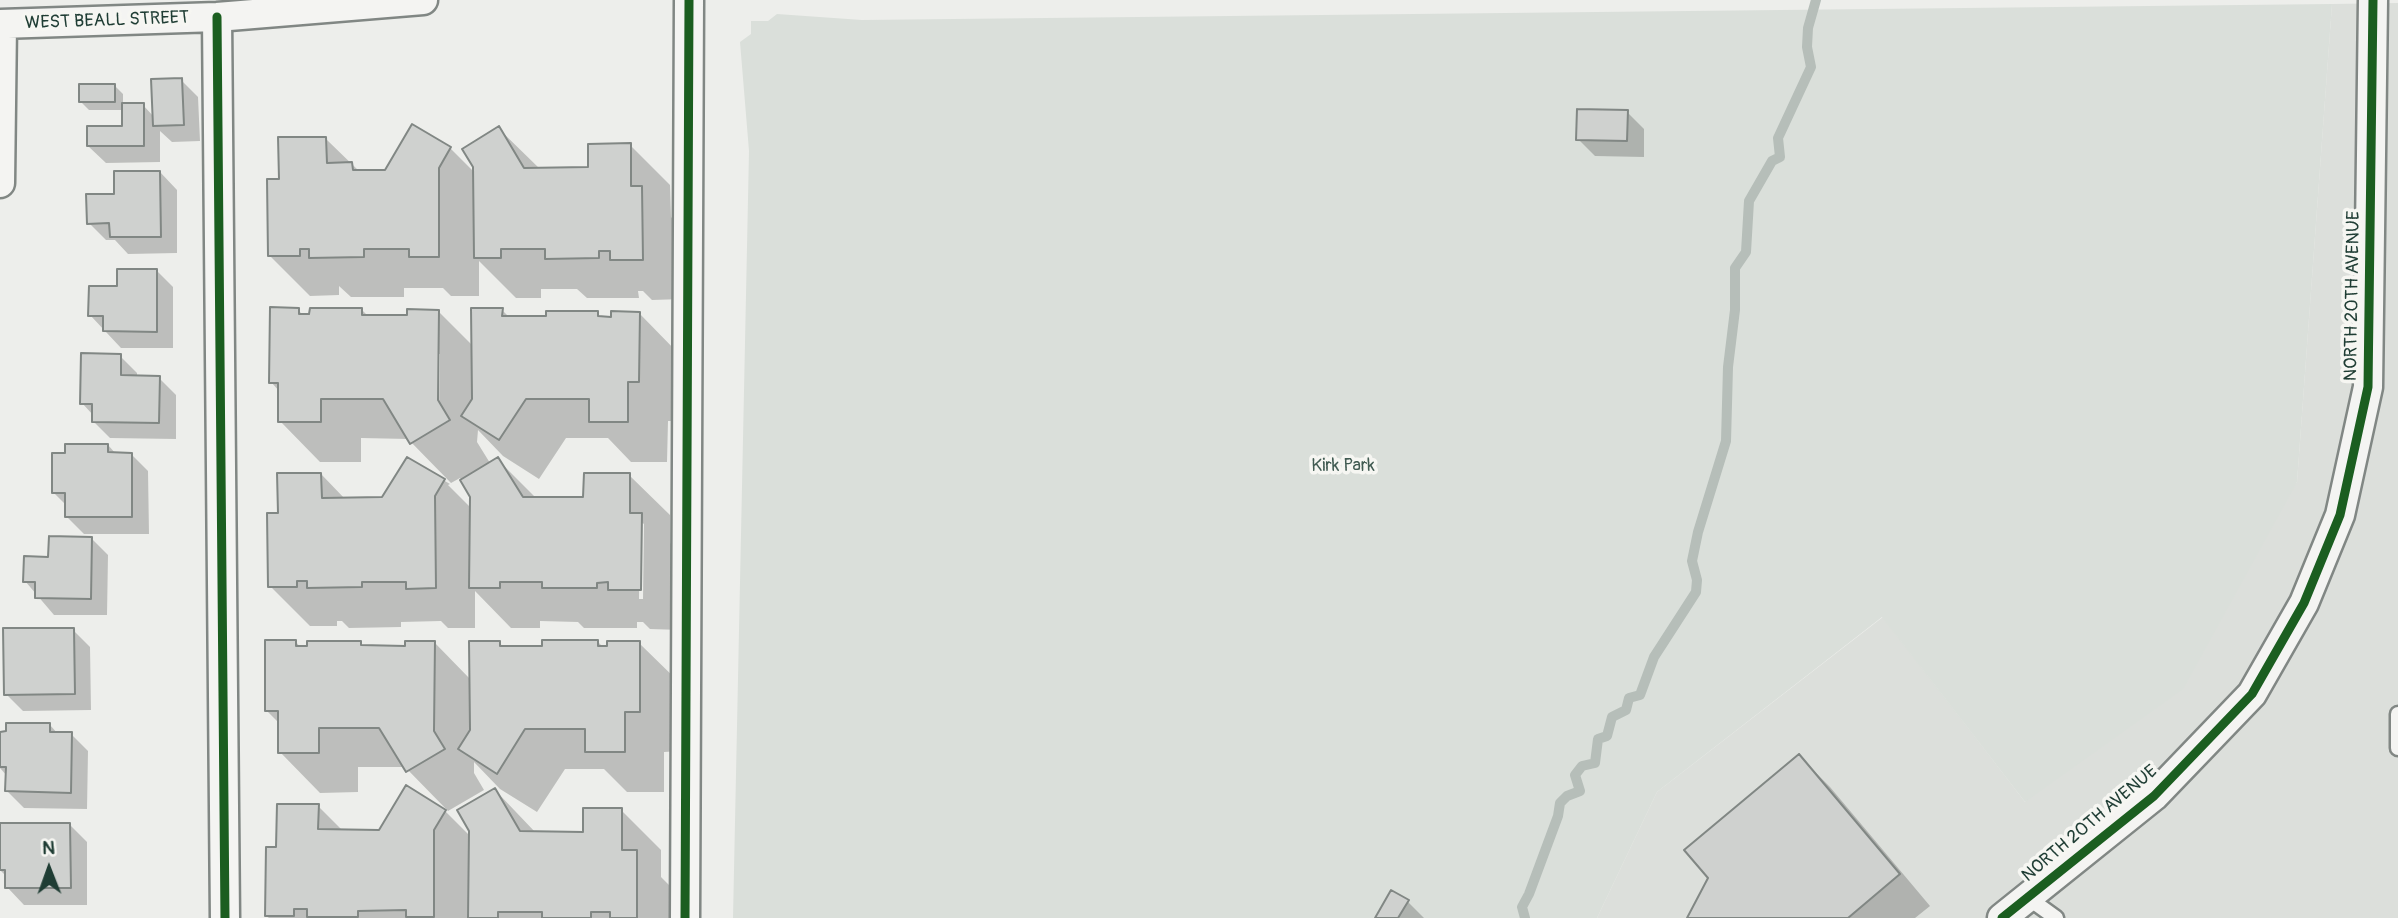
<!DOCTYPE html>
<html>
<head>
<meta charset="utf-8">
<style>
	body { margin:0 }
	#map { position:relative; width:2398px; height:918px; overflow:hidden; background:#edeeeb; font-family:Pangolin,sans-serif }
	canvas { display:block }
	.north { position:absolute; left:14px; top:834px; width:70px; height:70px; -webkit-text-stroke:5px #f6f6f2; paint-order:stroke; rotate:359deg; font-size:19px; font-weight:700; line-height:28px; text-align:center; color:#1f3d34 }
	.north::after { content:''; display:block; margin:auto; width:24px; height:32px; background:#1f3d34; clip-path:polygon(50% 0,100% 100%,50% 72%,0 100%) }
</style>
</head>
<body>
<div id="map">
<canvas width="2398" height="918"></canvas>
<div class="north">N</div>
</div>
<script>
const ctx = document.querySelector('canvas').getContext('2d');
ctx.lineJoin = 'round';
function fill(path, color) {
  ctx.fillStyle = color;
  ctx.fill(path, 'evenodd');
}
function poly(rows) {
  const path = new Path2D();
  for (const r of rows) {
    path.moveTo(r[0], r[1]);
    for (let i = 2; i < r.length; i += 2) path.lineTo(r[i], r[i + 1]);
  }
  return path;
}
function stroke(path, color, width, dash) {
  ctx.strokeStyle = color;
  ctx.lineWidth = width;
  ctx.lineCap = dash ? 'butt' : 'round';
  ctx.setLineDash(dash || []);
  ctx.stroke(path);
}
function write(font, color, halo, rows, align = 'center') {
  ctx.font = font + ' Pangolin,sans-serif';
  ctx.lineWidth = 7;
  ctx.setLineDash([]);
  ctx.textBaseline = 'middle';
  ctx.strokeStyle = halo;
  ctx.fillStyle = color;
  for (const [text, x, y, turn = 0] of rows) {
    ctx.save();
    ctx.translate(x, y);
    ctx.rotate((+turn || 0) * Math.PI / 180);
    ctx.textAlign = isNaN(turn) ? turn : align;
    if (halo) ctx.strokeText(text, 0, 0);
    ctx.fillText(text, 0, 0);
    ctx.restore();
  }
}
const built = poly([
	[2398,3,2398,918,1597,918,1657,792,1883,617,2025,802,2297,482,2332,4]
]);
const green = poly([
	[2332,4,2297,482,2183,689,2025,802,1882,617,1657,792,1597,918,733,918,749,151,740,42,751,34,751,21,768,21,777,14,862,20]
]);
const shadow = poly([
	[181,80,198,97,200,141,172,142,160,131,160,162,106,163,88,146,124,128,124,110,89,110,81,102,114,85,123,94,123,105,143,105,154,117],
	[1627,112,1644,129,1644,157,1595,156,1578,139],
	[499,129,540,169,590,168,630,145,670,185,671,217,682,228,683,299,652,300,643,291,638,291,639,298,587,298,577,289,541,289,541,298,516,298,479,261,479,296,451,296,443,288,404,288,404,297,351,297,339,286,339,295,310,296,270,256,281,181,326,139,360,172,386,171,450,148,475,173],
	[160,172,177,190,177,253,128,254,115,240,106,240,89,223,116,196],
	[156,270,173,287,173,348,121,348,90,315,119,287],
	[298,310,304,316,362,310,368,316,409,317,438,311,473,346,502,310,510,318,548,318,597,313,602,318,639,313,679,354,679,421,668,421,667,462,631,462,608,438,566,438,539,479,503,456,478,430,477,442,490,463,497,459,537,499,585,499,629,475,670,515,670,543,681,555,681,630,650,629,643,622,637,622,637,628,584,628,578,622,540,621,540,628,511,628,475,591,475,628,448,628,441,621,401,622,401,627,349,628,342,621,337,621,337,626,310,626,270,586,279,515,321,474,346,500,383,499,407,459,450,484,448,485,472,509,472,497,460,478,451,483,408,439,361,438,361,462,320,462,280,421,280,392,271,382],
	[437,354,440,354,439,409,436,409],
	[640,521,644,524,643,599,639,599],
	[120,356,137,373,137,377,159,378,176,395,176,439,110,438,93,421,93,415,82,403],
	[108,445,116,454,131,454,148,471,149,534,84,534,67,517,67,506,53,492],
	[91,538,108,555,107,615,54,615,25,581,50,558],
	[73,630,90,647,91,710,23,711,6,694],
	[296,642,301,648,360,643,365,647,407,648,434,642,471,680,499,642,504,648,544,648,598,642,604,648,639,643,680,683,680,751,664,752,664,792,627,792,604,769,565,769,537,812,500,789,474,762,474,773,484,790,448,811,405,767,358,767,358,792,320,793,280,752,280,724,267,711],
	[50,725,58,734,71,734,88,751,87,809,24,808,7,791,7,776,0,768,0,733],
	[1799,756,1830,787,1930,906,1915,918,1689,918],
	[407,788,446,812,471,837,495,790,536,833,585,833,621,810,661,850,661,877,676,892,676,918,269,918,266,916,278,848,318,806,343,831,380,832],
	[0,825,70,825,87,842,87,905,24,905,7,887,7,877,0,870],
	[1407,901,1424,918,1377,918]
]);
const stream = poly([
	[1525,918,1522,907,1529,894,1558,816,1560,803,1567,796,1580,791,1575,775,1582,766,1595,763,1598,739,1607,736,1612,717,1626,710,1629,698,1640,695,1654,657,1696,592,1697,580,1692,561,1698,532,1726,441,1728,367,1735,310,1735,268,1746,252,1749,201,1772,161,1780,157,1778,138,1811,67,1807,47,1808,28,1816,0]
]);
const building = poly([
	[182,78,184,125,153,126,151,79,182,78],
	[79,84,115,84,115,102,79,102,79,84],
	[122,103,144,103,144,146,87,146,87,126,122,126,122,103],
	[1577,109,1628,110,1627,141,1576,140,1577,109],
	[412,124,451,147,439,168,439,257,409,257,409,249,364,249,364,257,309,258,309,249,300,249,300,256,268,256,267,179,279,179,278,137,326,137,327,163,352,162,353,170,385,170,412,124],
	[499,126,524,168,588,167,588,144,631,143,631,186,642,186,643,260,610,260,610,251,599,251,599,258,545,259,545,249,501,249,501,258,474,258,473,167,462,149,499,126],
	[114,171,160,171,161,237,110,237,109,223,87,224,86,194,114,194,114,171],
	[117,269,157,269,157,332,103,331,103,316,88,316,89,286,117,286,117,269],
	[270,307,299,308,299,314,309,314,310,308,362,308,362,315,407,315,407,309,439,310,438,400,450,420,410,444,383,399,321,399,321,422,278,422,278,383,269,383,270,307],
	[471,308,503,308,502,316,546,316,546,311,598,311,598,316,611,317,611,311,640,312,639,382,628,382,628,422,589,422,589,399,526,399,499,440,461,416,472,399,471,308],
	[81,353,121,354,121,375,160,376,159,423,92,422,92,404,80,404,81,353],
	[65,444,108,444,108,452,132,453,132,517,65,517,65,493,52,493,52,453,65,453,65,444],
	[407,457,445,479,435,496,436,588,406,589,406,582,362,582,362,587,307,588,307,581,297,581,297,587,268,587,267,513,278,513,277,473,321,473,322,498,382,497,407,457],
	[498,457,523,497,583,497,584,473,630,473,630,513,642,513,641,590,608,590,608,582,597,583,597,588,542,588,542,582,500,582,500,588,469,588,470,497,460,480,498,457],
	[49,536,92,537,91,599,35,598,35,582,23,582,24,556,48,557,49,536],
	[3,628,74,628,75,694,4,695,3,628],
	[265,640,296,640,296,646,307,646,307,641,361,641,361,645,405,646,405,641,435,641,434,731,445,749,406,772,379,728,319,728,319,753,278,753,278,711,265,711,265,640],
	[542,640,598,640,598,646,607,646,607,641,640,641,640,712,625,712,625,752,585,752,585,729,525,729,497,774,458,749,470,730,469,641,500,641,500,646,542,646,542,640],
	[6,723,50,723,50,732,72,732,71,793,5,791,6,767,0,767,0,732,6,731,6,723],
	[1799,754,1900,874,1848,918,1687,918,1708,878,1684,850,1799,754],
	[406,785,446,810,434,830,434,917,406,917,406,910,358,911,358,917,307,917,307,909,294,909,294,916,265,916,266,847,276,847,277,804,319,804,318,829,379,830,406,785],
	[495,788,520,831,583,832,583,808,622,808,622,850,637,850,637,918,610,918,610,912,591,912,591,918,542,918,542,912,498,912,498,918,468,918,469,831,457,810,495,788],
	[0,823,70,823,71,888,5,888,5,870,0,870,0,823],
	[1391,890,1409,900,1398,918,1375,918,1391,890]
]);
const service = poly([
	[2398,714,2398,748],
	[2027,897,2056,918]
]);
const minor = poly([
	[217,17,225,918],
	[0,24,217,17,423,0],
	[0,183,2,24],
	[685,918,689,0],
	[2002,918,2154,796,2252,694,2304,603,2340,515,2368,387,2373,0]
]);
const cycleway = poly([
	[217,17,225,918],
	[685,918,689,0],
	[2002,918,2154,796,2252,694,2304,603,2340,515,2368,387,2373,0]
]);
const streetNames = [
	["WEST BEALL STREET",107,21,-2],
	["NORTH 20TH AVENUE",2353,296,-89],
	["NORTH 20TH AVENUE",2090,824,-40]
];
const parkNames = [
	["Kirk Park",1343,466]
];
fill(built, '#dcdfdb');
fill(green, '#dadfda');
fill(shadow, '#0003');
stroke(stream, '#b6beb9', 10);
fill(building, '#cfd1cf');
stroke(building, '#818784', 2);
stroke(service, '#818784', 19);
stroke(minor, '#818784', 33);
stroke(service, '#f4f4f2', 14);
stroke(minor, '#f4f4f2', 28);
stroke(cycleway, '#1b5e20', 9);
write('18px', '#1f3d34', '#f6f6f2', streetNames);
write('18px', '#415b52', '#f6f6f2', parkNames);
</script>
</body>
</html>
